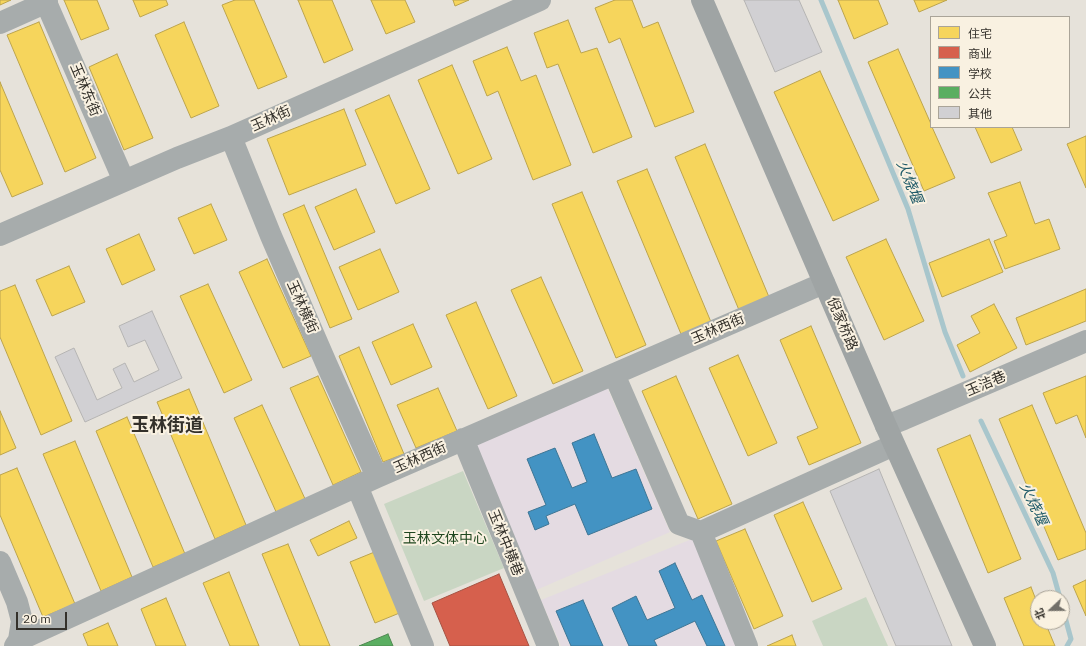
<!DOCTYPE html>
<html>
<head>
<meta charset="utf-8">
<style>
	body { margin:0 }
	#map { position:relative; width:1086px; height:646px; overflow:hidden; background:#e6e2da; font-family:"IBM Plex Sans","Noto Sans SC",sans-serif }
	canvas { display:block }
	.legend { position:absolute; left:930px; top:16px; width:140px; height:112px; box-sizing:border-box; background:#f9f1e1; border:1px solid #aaa498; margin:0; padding:5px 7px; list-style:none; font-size:12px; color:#34312b }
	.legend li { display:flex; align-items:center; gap:8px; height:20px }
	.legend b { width:20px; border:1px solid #aaa498 }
	.north { position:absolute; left:1030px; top:590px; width:40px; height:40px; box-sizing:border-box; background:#f9f1e1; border:1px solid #aaa498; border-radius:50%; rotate:248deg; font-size:11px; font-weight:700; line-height:16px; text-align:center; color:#34312b }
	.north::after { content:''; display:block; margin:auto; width:14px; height:18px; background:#726f68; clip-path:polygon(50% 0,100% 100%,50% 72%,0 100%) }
	.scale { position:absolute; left:16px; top:612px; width:51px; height:18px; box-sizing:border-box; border:2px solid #34312b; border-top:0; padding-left:5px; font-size:12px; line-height:14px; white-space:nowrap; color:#34312b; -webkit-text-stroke:3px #f9f1e1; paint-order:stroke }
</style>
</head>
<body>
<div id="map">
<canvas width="1086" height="646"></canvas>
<ul class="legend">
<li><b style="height:11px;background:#f6d55c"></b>住宅</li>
<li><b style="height:11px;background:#d6604d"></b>商业</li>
<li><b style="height:11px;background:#4393c3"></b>学校</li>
<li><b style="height:11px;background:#5aae61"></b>公共</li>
<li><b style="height:11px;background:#d1d0d3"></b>其他</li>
</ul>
<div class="north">北</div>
<div class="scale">20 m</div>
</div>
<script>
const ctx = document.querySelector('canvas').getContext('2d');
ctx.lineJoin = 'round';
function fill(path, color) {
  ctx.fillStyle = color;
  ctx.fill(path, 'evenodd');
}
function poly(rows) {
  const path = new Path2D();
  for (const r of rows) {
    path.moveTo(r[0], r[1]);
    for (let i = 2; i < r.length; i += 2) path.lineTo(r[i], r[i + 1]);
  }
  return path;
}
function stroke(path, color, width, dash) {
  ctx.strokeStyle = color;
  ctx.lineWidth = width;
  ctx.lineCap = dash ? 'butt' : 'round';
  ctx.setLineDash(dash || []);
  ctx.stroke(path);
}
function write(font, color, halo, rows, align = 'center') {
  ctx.font = font + ' "IBM Plex Sans","Noto Sans SC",sans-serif';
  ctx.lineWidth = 4;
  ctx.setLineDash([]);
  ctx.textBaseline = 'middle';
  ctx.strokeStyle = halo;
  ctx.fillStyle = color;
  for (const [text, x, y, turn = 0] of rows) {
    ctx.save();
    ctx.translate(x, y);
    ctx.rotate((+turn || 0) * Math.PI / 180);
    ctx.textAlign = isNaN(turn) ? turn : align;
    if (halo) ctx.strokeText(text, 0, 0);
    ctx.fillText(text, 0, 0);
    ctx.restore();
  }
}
const education = poly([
	[606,385,670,532,534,591,471,444],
	[692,539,738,646,561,646,541,600]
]);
const green = poly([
	[463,471,504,568,424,601,384,504],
	[866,597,888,646,823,646,812,621]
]);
const homes = poly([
	[0,0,11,0,0,5,0,0],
	[64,0,97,0,109,29,81,40,64,0],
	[133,0,166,0,168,5,140,17,133,0],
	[235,0,254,0,287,77,258,89,222,5,235,0],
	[298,0,332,0,353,50,324,63,298,0],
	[371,0,405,0,415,22,386,34,371,0],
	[453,0,469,0,455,6,453,0],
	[615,0,632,0,643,28,658,22,694,112,655,127,620,38,609,43,595,8,615,0],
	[838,0,878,0,888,24,854,39,838,0],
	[914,0,947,0,919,12,914,0],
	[568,20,581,53,597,48,632,137,593,153,558,64,547,68,534,33,568,20],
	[39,22,96,158,65,172,7,35,39,22],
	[184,22,219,106,191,118,155,35,184,22],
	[507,47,521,81,536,75,571,165,533,180,498,91,487,96,473,61,507,47],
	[898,49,931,124,931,127,932,127,955,178,924,191,868,62,898,49],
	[117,54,153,138,124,150,89,67,117,54],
	[452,65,492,159,458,174,418,80,452,65],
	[820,71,879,200,833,221,774,92,820,71],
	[0,82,43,184,12,197,0,170,0,82],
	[389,95,430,189,396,204,355,110,389,95],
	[344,109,366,165,289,195,267,139,344,109],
	[975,127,1012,127,1022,150,991,163,975,127],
	[1086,136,1086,188,1067,144,1086,136],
	[705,144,769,297,739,310,675,157,705,144],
	[647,169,711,322,681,334,617,181,647,169],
	[1020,182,1035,224,1049,219,1060,249,1005,269,994,241,1007,236,988,193,1020,182],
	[356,189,375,232,334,250,315,207,356,189],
	[582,192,646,345,616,358,552,204,582,192],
	[211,204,227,240,194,254,178,218,211,204],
	[304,205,352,319,330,328,283,214,304,205],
	[139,234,155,270,122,285,106,249,139,234],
	[886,239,924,321,884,340,846,257,886,239],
	[989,239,1003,272,942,297,929,263,989,239],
	[380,249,399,292,358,310,339,267,380,249],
	[267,259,311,356,283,368,239,272,267,259],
	[69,266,85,302,52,316,36,280,69,266],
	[541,277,583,371,553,384,511,290,541,277],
	[208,284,252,380,224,393,180,296,208,284],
	[15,285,72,421,41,435,0,337,0,291,15,285],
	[1086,289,1086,321,1026,345,1016,318,1086,289],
	[476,302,517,396,488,409,446,315,476,302],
	[994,304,1017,348,970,372,957,345,980,333,971,316,994,304],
	[413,324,432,367,391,385,372,342,413,324],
	[811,326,861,443,809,465,797,437,818,428,780,340,811,326],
	[359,347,404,454,383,462,339,356,359,347],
	[738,355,777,443,748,456,709,368,738,355],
	[318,376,361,472,333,485,290,388,318,376],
	[676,376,732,504,698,519,642,391,676,376],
	[1086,376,1086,438,1077,415,1056,424,1043,393,1086,376],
	[438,388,457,431,416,448,397,405,438,388],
	[189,389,246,525,215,539,157,402,189,389],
	[262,405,306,501,277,514,234,418,262,405],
	[1032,405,1086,533,1086,549,1058,560,999,419,1032,405],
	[0,411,16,448,0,455,0,411],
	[127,417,185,554,153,567,96,431,127,417],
	[970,435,1021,559,988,573,937,449,970,435],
	[75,441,132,577,101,591,43,454,75,441],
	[17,468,75,604,43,617,0,515,0,475,17,468],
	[803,502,842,589,812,602,774,515,803,502],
	[349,521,357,538,318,556,310,540,349,521],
	[745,529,783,616,754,629,716,541,745,529],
	[288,544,330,646,300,646,262,554,288,544],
	[377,551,402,612,375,623,350,562,377,551],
	[229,572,259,646,230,646,203,583,229,572],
	[1086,580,1086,616,1073,586,1086,580],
	[1031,587,1038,605,1038,622,1045,622,1055,646,1024,646,1004,598,1031,587],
	[166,598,186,646,156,646,141,609,166,598],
	[108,623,118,646,88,646,83,634,108,623],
	[792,635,796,646,767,646,792,635]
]);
const shops = poly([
	[499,574,529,646,450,646,432,603,499,574]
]);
const schools = poly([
	[594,434,612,478,636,469,652,509,588,535,575,504,546,516,549,524,535,530,528,512,546,505,527,459,555,448,572,488,587,482,572,443,594,434],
	[675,563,692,600,702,595,725,646,707,646,695,621,654,640,657,646,629,646,612,608,636,596,647,620,675,608,659,571,675,563],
	[583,600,603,646,571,646,556,611,583,600]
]);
const public = poly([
	[388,634,393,646,359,646,388,634]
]);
const stream = poly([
	[821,0,908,209,945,332,963,376],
	[981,421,1053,573,1060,598],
	[1062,606,1071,639,1067,646]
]);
const building = poly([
	[744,0,799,0,822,52,775,72,744,0],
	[152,311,182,378,85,422,55,357,74,348,97,400,122,388,113,369,125,363,134,382,159,370,145,340,128,347,119,326,152,311],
	[879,469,952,646,896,646,830,491,879,469]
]);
const minor = poly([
	[45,0,124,181],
	[0,23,47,2],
	[231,137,271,236,326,363,377,477],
	[0,235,177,158,231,137,540,0],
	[614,374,679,524,701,532,747,646],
	[886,426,904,419,1086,341],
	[463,439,548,646],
	[357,486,423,646],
	[701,532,894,445],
	[0,562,17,602,22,621,19,640,15,646],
	[19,640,377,477,824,283]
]);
const major = poly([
	[702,0,886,426,985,646]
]);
const streetNames = [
	["玉林东街",85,90,67],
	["玉林街",271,119,-24],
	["玉林横街",302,307,66],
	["倪家桥路",842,324,67],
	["玉林西街",718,329,-23],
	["玉洁巷",986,384,-23],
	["玉林西街",420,458,-24],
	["玉林中横巷",505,543,68]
];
const parkNames = [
	["玉林文体中心",445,539]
];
const waterNames = [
	["火烧堰",909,182,68],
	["火烧堰",1033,504,65]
];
const districtNames = [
	["玉林街道",167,426]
];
fill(education, '#e4dbe2');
fill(green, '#c9d6c3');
fill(homes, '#f6d55c');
stroke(homes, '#bca44d', 1);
fill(shops, '#d6604d');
stroke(shops, '#a55243', 1);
fill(schools, '#4393c3');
stroke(schools, '#3e7695', 1);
fill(public, '#5aae61');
stroke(public, '#4f8851', 1);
stroke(stream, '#a8c6cc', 5);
fill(building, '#d1d0d3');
stroke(building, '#b5b4b3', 1);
stroke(minor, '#a7acac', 22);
stroke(major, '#9fa4a4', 22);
write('14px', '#34312b', '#f9f1e1', streetNames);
write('14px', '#1f471f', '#f9f1e1', parkNames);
write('italic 15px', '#205b69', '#f9f1e1', waterNames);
write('bold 18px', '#34312b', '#f9f1e1', districtNames);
</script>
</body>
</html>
